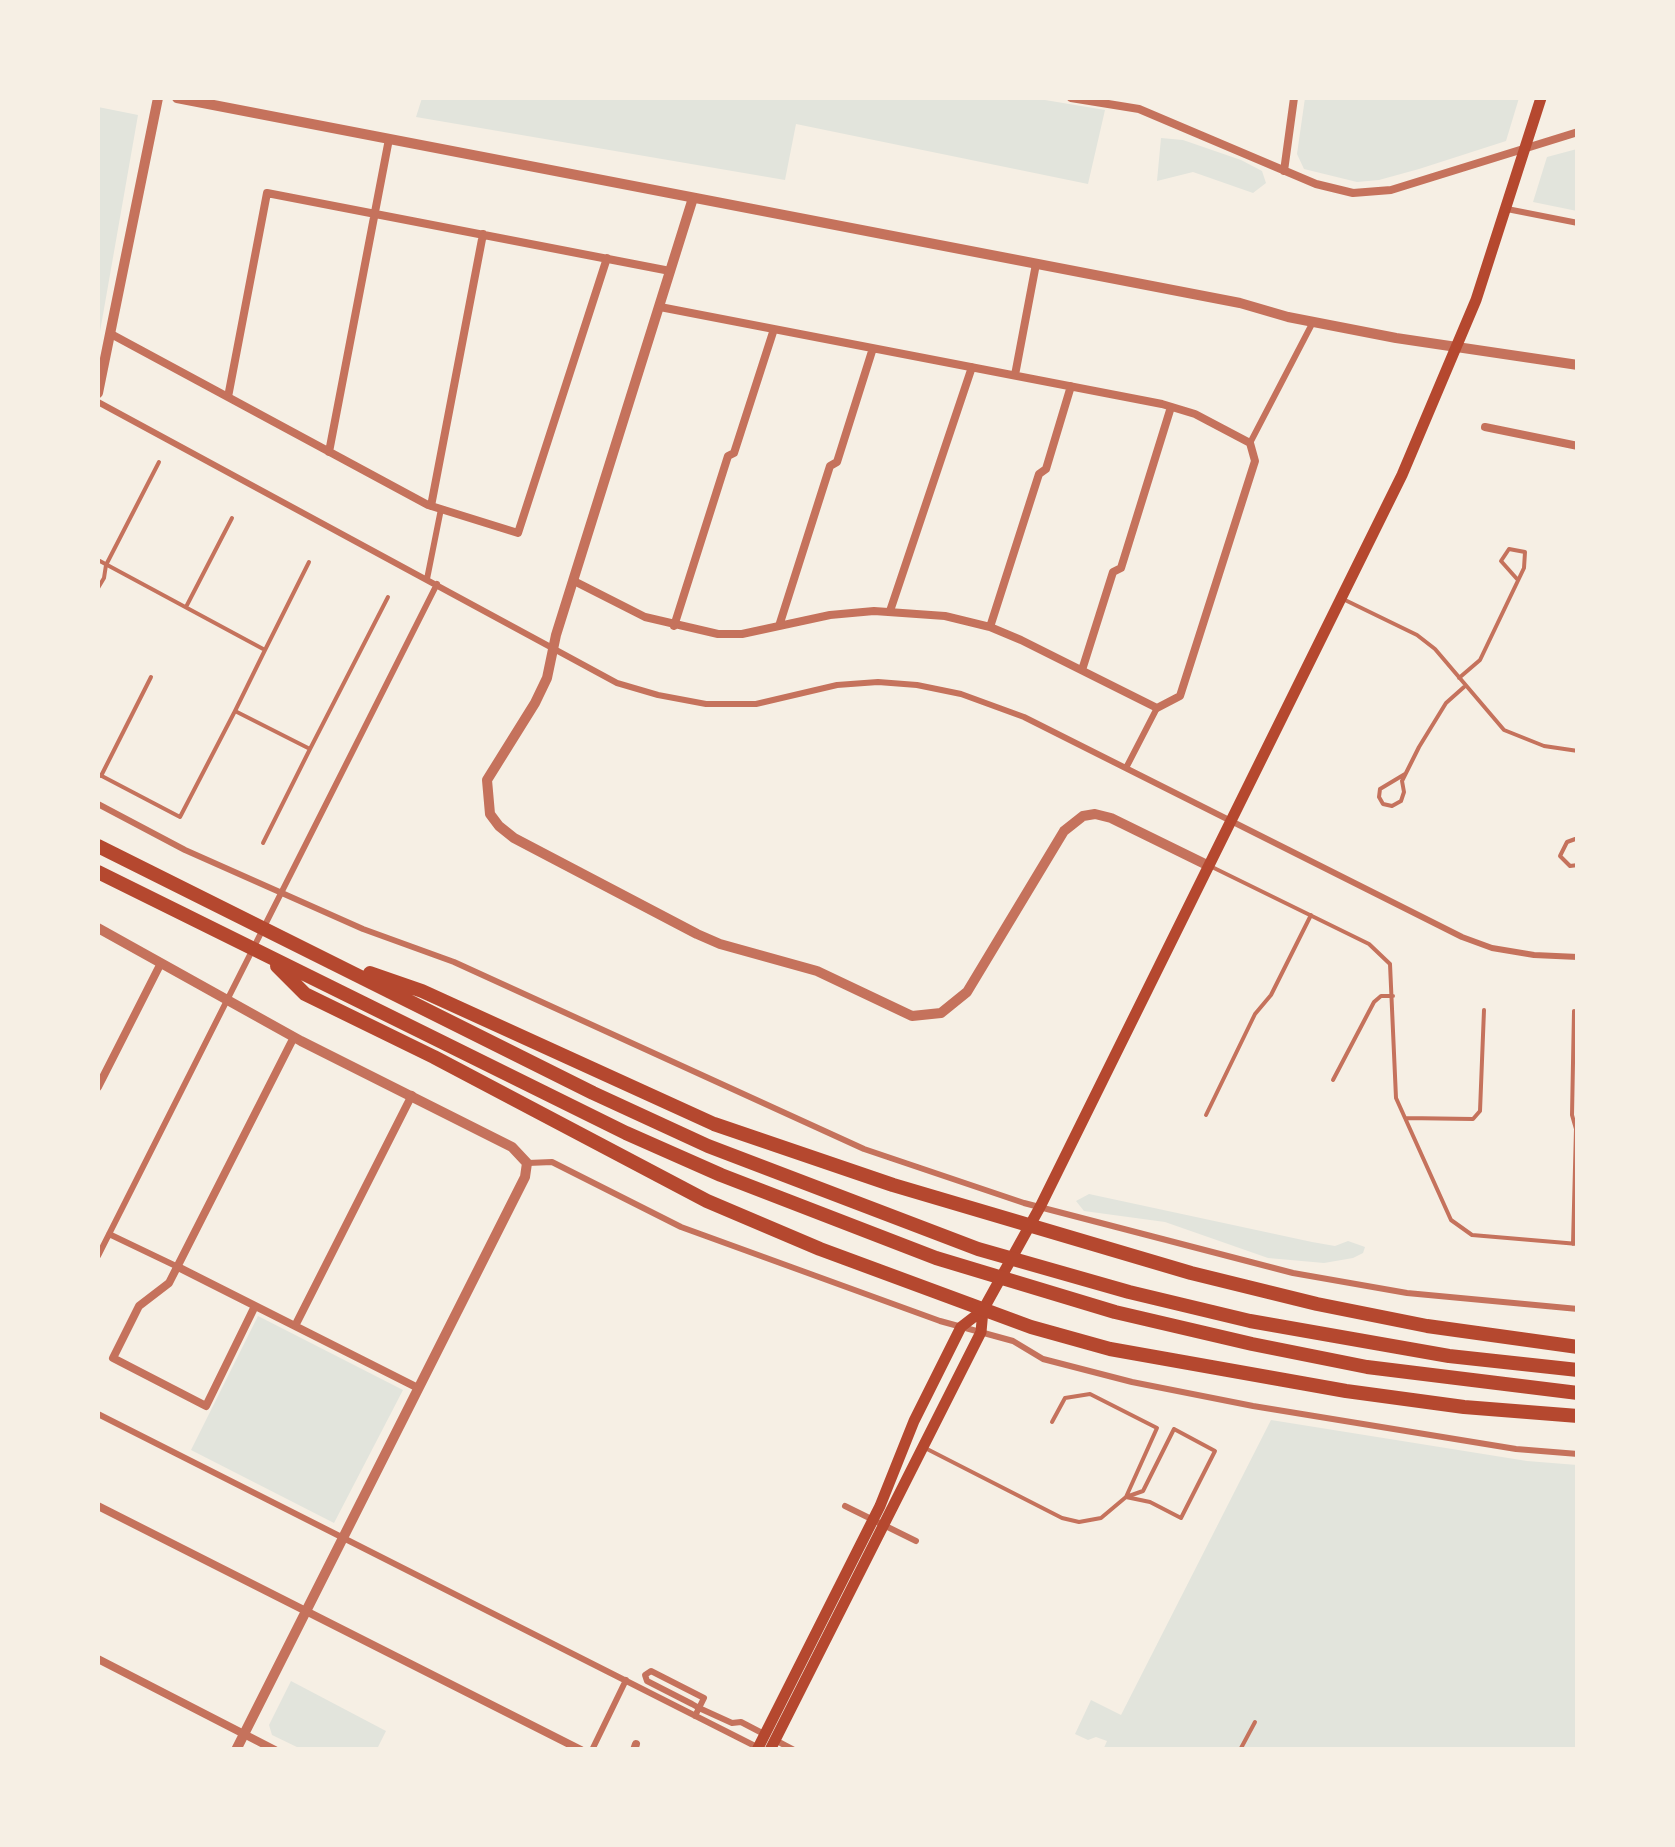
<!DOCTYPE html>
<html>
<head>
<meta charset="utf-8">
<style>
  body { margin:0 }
  #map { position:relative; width:1675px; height:1847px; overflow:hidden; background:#f6efe4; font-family:"Varela Round",sans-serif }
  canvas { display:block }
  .frame { position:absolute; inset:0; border:100px solid #f6efe4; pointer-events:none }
</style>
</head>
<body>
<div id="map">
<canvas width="1675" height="1847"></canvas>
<div class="frame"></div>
</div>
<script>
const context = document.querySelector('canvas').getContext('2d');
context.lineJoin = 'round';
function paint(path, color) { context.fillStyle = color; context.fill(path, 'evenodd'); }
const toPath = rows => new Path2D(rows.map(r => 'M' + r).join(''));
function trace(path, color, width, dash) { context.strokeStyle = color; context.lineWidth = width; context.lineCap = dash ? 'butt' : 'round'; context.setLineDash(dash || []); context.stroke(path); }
paint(toPath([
  [422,98,1033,98,1105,110,1088,184,796,124,785,180,416,117],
  [1305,98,1519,98,1506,141,1419,169,1379,180,1357,182,1304,169,1297,154],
  [98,107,138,115,98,343],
  [1161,138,1183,140,1241,160,1262,171,1266,183,1253,193,1193,172,1157,181],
  [1577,149,1577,211,1533,202,1547,157],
  [1089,1194,1312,1242,1335,1246,1348,1241,1365,1247,1363,1253,1353,1258,1324,1263,1268,1258,1165,1222,1084,1211,1076,1201],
  [258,1316,403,1390,334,1523,191,1450],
  [1271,1420,1527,1461,1577,1465,1577,1749,1103,1750,1107,1741,1096,1737,1088,1740,1075,1734,1091,1700,1121,1715],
  [291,1681,386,1731,377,1749,301,1749,272,1735,269,1725]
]), '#e2e4dc');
trace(toPath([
  [98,560,265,650,235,711,310,749,388,597],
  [98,588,104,578,106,565,159,462],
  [1345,600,1417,635,1435,649,1504,730,1544,746,1578,751],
  [186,607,232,518],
  [265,650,309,562],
  [1459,678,1480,660,1524,568,1525,552,1509,549,1501,561,1517,579],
  [98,774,180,817,235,711],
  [1405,774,1380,789,1379,797,1383,804,1392,806,1401,801,1404,792,1402,781,1419,747,1446,703,1464,687],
  [101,776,151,677],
  [1578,838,1567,842,1560,856,1570,866,1578,865],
  [263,843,310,749],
  [1212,867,1369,944,1390,964,1396,1098,1451,1220,1472,1235,1578,1244],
  [1333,1080,1374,1002,1381,996,1393,996],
  [1206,1115,1255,1014,1271,995,1311,915],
  [1405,1118,1473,1119,1480,1111,1484,1010],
  [1573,1244,1576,1129,1572,1115,1574,1011],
  [1174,1429,1215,1451,1181,1518,1150,1502,1126,1497,1143,1491,1174,1429],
  [927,1449,1062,1518,1079,1522,1101,1518,1126,1497,1157,1428,1090,1394,1065,1398,1052,1422],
  [1240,1750,1255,1722]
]), '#c5725c', 4);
trace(toPath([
  [1507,209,1578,223],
  [98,402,617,683,658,695,706,704,756,704,837,685,878,682,917,685,961,694,1024,717,1462,937,1492,948,1534,955,1578,957],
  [1250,443,1313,322],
  [427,579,441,509],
  [1126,768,1157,708],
  [98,804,185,850,363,929,454,962,864,1149,1024,1203,1293,1273,1407,1293,1578,1309],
  [528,1163,552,1162,681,1227,940,1321,1013,1341,1043,1359,1132,1382,1253,1406,1516,1449,1578,1454],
  [109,1234,178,1267],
  [98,1256,437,584],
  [98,1414,757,1747],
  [845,1506,916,1541],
  [695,1716,704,1698,651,1671,645,1675,647,1681,692,1704,699,1708,732,1723,741,1722,764,1734],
  [775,1740,794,1750],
  [592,1750,626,1680]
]), '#c5725c', 6);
trace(toPath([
  [1071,98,1139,109,1316,184,1353,193,1391,190,1578,132],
  [1284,171,1294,98],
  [111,334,428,505,518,533,607,258],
  [1015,375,1036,264],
  [228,397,267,193,670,271],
  [1485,427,1578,446],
  [329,452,389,139],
  [431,506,483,234],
  [574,581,645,617,718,634,742,634,830,615,874,611,945,616,990,627,1021,640,1157,708,1180,696,1255,461,1250,443,1195,414,1162,404,660,307],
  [890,611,972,367],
  [674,626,728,456,734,453,774,329],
  [779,626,830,466,837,462,873,348],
  [990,627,1039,474,1046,469,1071,386],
  [1082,670,1113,572,1121,568,1171,407],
  [98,1087,161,963],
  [178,1267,418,1388],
  [255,1306,206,1406,113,1358,139,1306,169,1283,294,1037],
  [295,1326,412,1095],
  [98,1506,581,1750],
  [98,1659,275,1750],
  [634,1750,636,1744]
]), '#c5725c', 8);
trace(toPath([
  [177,98,1240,303,1288,317,1396,338,1578,365],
  [693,198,556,635,547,678,535,703,487,780,490,814,499,826,514,838,697,934,720,944,817,971,912,1016,941,1013,967,992,1064,831,1083,816,1095,814,1111,818,1207,865],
  [98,393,158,98],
  [98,928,301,1041,512,1147,527,1163,525,1177,236,1750]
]), '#c5725c', 10);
trace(toPath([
  [757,1750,880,1506,914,1421,961,1327,983,1310],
  [770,1750,981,1332,983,1310,1040,1207,1402,475,1476,300,1541,98]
]), '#b5482f', 11);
trace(toPath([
  [98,846,593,1093,708,1146,978,1249,1129,1292,1250,1321,1449,1356,1578,1370],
  [98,872,626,1133,721,1175,936,1258,1115,1312,1252,1344,1367,1367,1578,1393],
  [277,966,305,994,434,1057,707,1201,820,1249,1031,1327,1110,1349,1346,1391,1464,1407,1578,1416],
  [370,973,422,991,714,1124,893,1185,1191,1273,1317,1304,1427,1326,1578,1347]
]), '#b5482f', 14);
</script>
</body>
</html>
